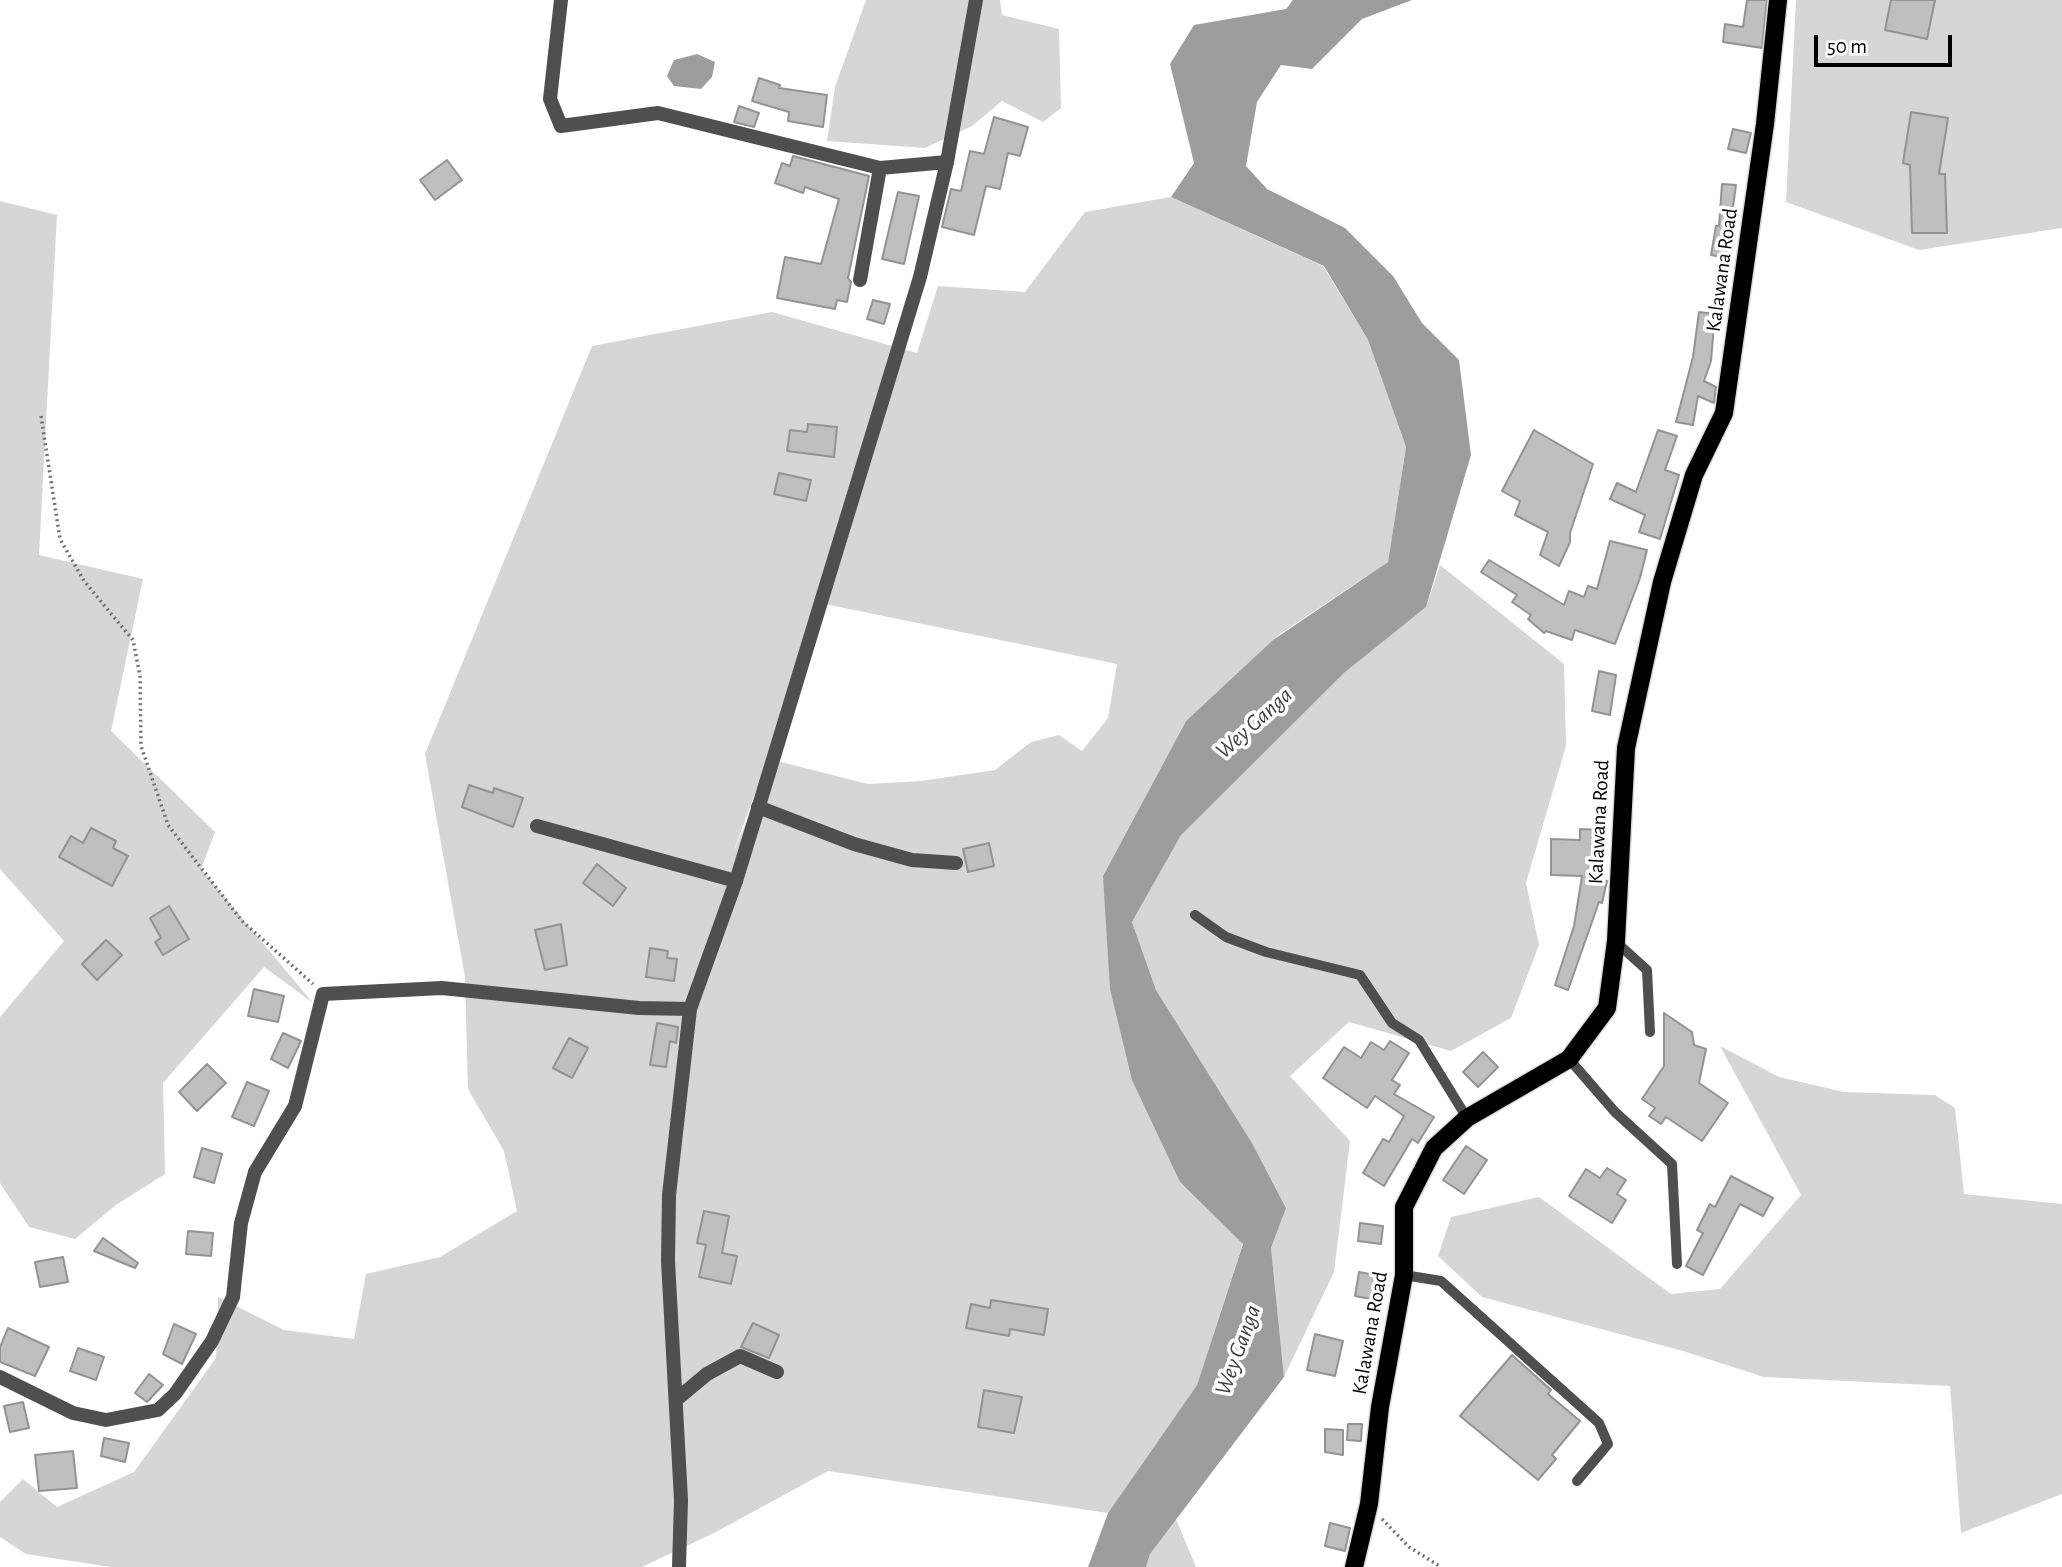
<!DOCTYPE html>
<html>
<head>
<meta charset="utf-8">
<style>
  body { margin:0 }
  #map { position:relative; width:2062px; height:1567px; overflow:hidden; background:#fff; font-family:"Alegreya Sans",sans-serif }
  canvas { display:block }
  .scale { position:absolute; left:1814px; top:35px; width:138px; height:32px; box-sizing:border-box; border:4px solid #000; border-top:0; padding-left:9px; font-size:21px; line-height:24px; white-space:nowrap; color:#000; -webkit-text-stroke:5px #fff; paint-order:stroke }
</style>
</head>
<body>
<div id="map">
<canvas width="2062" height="1567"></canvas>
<div class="scale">50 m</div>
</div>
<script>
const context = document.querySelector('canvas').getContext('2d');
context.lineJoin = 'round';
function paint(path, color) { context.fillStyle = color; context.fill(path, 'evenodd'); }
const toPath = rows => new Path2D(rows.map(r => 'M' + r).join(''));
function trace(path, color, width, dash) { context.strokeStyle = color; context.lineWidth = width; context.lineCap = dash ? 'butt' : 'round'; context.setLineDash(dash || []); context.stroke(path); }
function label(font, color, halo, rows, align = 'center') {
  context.font = font + ' "Alegreya Sans",sans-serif'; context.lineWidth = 7; context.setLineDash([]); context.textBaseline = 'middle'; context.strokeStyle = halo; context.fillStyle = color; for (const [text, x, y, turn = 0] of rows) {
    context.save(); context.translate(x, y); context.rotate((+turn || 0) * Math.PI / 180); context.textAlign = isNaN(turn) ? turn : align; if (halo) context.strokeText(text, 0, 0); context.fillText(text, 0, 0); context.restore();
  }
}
paint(toPath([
  [866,0,1000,0,1002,15,1059,29,1061,108,1043,122,1002,101,972,126,925,148,827,141,835,87],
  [1796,0,2062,0,2062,228,1919,250,1786,202],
  [1171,197,1323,266,1368,340,1406,447,1388,562,1280,634,1186,721,1103,876,1180,1182,1243,1243,1197,1385,1108,1513,828,1471,714,1533,642,1567,111,1567,26,1554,0,1537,0,1502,23,1479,57,1507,134,1472,216,1358,218,1297,284,1330,354,1339,366,1274,440,1257,517,1211,504,1151,468,1089,465,977,425,754,592,346,772,312,917,353,938,286,1025,292,1085,212],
  [825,604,1117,664,1108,718,1082,751,1059,735,1031,742,995,770,921,781,868,784,773,760,733,853],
  [0,201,57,215,39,555,143,579,111,731,215,832,201,869,313,1003,264,967,163,1083,165,1174,116,1205,75,1239,29,1227,0,1183,0,1017,64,941,0,869],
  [1440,565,1564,664,1566,746,1526,883,1539,945,1511,1018,1451,1051,1349,1022,1290,1076,1350,1141,1334,1272,1284,1377,1271,1248,1286,1208,1252,1143,1156,990,1132,922,1183,831,1350,667,1426,607],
  [1720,1046,1779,1077,1844,1092,1935,1095,1955,1108,1964,1194,2062,1204,2062,1494,1961,1533,1950,1386,1764,1377,1683,1351,1482,1297,1438,1256,1451,1217,1539,1197,1671,1294,1720,1289,1801,1195],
  [1176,1519,1196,1567,1146,1567,1150,1554]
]), '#d6d6d6');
paint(toPath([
  [1293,0,1412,0,1362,19,1312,69,1281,65,1257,102,1246,166,1267,189,1345,228,1393,276,1422,323,1459,360,1471,455,1426,607,1345,672,1181,835,1132,922,1156,990,1252,1143,1286,1208,1271,1248,1284,1377,1150,1554,1146,1567,1088,1567,1108,1513,1197,1385,1243,1244,1180,1182,1132,1080,1110,989,1103,876,1186,721,1273,640,1388,562,1406,447,1368,340,1324,266,1171,197,1194,163,1170,64,1194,25,1286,9],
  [697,54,715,62,712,77,701,89,674,86,667,76,674,60]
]), '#9d9d9d');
const building = toPath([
  [1747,0,1767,0,1762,48,1723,42,1725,24,1743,27,1747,0],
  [1891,0,1935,0,1927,39,1885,30,1891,0],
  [759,78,780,85,779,88,827,95,823,127,788,121,789,112,752,101,759,78],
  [739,106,759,113,754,127,734,122,739,106],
  [1911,112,1948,118,1939,174,1945,174,1947,233,1912,233,1910,165,1903,163,1911,112],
  [994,117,1028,127,1020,156,1008,153,1000,189,986,186,974,235,942,227,951,189,961,191,970,151,984,154,994,117],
  [1733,129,1751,133,1746,153,1728,149,1733,129],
  [793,156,869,176,848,278,851,282,847,302,837,300,835,309,777,298,785,257,821,264,839,199,805,187,803,193,775,183,782,163,790,166,793,156],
  [447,160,462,180,435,200,420,180,447,160],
  [1722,184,1736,185,1726,258,1711,255,1716,226,1719,226,1722,184],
  [898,192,919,196,904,264,882,259,898,192],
  [873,300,890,304,884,324,867,319,873,300],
  [1699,312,1715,314,1711,361,1704,381,1716,387,1714,403,1698,396,1693,425,1676,422,1693,357,1699,312],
  [808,424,837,427,834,457,787,451,790,430,807,432,808,424],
  [1534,430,1593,464,1570,533,1570,542,1559,566,1540,555,1548,532,1515,515,1520,501,1502,491,1534,430],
  [1658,430,1677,436,1665,470,1679,475,1660,539,1639,532,1645,515,1610,499,1617,483,1636,492,1658,430],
  [779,473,811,480,806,501,774,494,779,473],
  [1610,541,1647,550,1640,578,1615,644,1575,630,1572,640,1546,631,1544,633,1528,619,1531,615,1512,602,1517,595,1481,572,1489,560,1564,605,1569,591,1584,597,1588,586,1597,589,1610,541],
  [1599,671,1616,675,1610,715,1592,711,1599,671],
  [469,785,493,793,494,788,523,798,513,827,462,807,469,785],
  [91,828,116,841,113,848,128,856,112,886,59,857,71,836,83,843,91,828],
  [1580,829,1602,830,1599,879,1607,881,1602,903,1599,902,1568,990,1555,985,1574,926,1582,876,1551,875,1551,839,1580,840,1580,829],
  [989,843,994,866,968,872,963,849,989,843],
  [597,864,626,888,613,906,583,883,597,864],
  [169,906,189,939,163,955,155,942,161,938,150,918,169,906],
  [561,924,567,965,545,970,535,930,561,924],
  [106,940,122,955,97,980,82,964,106,940],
  [650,948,668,951,667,958,677,959,674,981,646,977,650,948],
  [254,989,284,996,278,1022,248,1016,254,989],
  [1664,1013,1692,1032,1694,1045,1706,1049,1699,1083,1728,1103,1702,1141,1666,1117,1661,1124,1649,1116,1655,1108,1642,1099,1664,1066,1664,1013],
  [657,1023,678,1027,676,1043,670,1041,666,1067,650,1065,657,1023],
  [283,1033,301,1041,288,1068,271,1059,283,1033],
  [569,1038,588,1048,572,1078,553,1068,569,1038],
  [1390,1041,1409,1053,1392,1080,1400,1085,1394,1094,1434,1117,1418,1143,1412,1139,1384,1186,1363,1173,1383,1139,1389,1142,1404,1116,1375,1096,1367,1108,1323,1078,1344,1047,1361,1058,1371,1042,1384,1050,1390,1041],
  [1483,1052,1498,1067,1478,1087,1463,1072,1483,1052],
  [207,1064,226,1083,197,1111,179,1092,207,1064],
  [247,1082,269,1091,254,1126,232,1117,247,1082],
  [1466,1146,1487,1160,1464,1194,1443,1180,1466,1146],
  [202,1148,222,1154,214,1183,194,1177,202,1148],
  [1607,1168,1626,1180,1617,1194,1626,1200,1612,1223,1569,1196,1586,1169,1600,1178,1607,1168],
  [1731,1176,1773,1198,1763,1216,1740,1204,1703,1275,1686,1266,1703,1233,1697,1230,1710,1204,1715,1207,1731,1176],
  [704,1211,729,1216,722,1253,737,1256,731,1284,699,1277,706,1245,697,1243,704,1211],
  [1360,1223,1383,1226,1381,1244,1358,1241,1360,1223],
  [188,1231,213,1233,211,1256,186,1254,188,1231],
  [103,1238,138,1263,135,1268,94,1251,103,1238],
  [63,1257,68,1282,40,1287,35,1262,63,1257],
  [1359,1272,1380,1276,1376,1300,1355,1296,1359,1272],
  [991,1300,1048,1309,1044,1335,1010,1329,1009,1336,966,1328,971,1304,990,1308,991,1300],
  [753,1323,779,1335,769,1358,741,1347,753,1323],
  [174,1324,196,1334,182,1364,163,1354,174,1324],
  [8,1328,49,1347,35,1376,0,1362,0,1347,8,1328],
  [1315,1334,1343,1341,1335,1376,1307,1370,1315,1334],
  [78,1348,104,1357,96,1380,70,1371,78,1348],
  [1512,1355,1551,1390,1548,1394,1580,1421,1552,1455,1556,1459,1538,1480,1460,1416,1512,1355],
  [149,1374,163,1385,147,1402,135,1393,149,1374],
  [984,1390,1022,1397,1014,1433,978,1427,984,1390],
  [23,1402,29,1428,10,1432,4,1406,23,1402],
  [1348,1424,1362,1424,1361,1441,1347,1440,1348,1424],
  [1325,1429,1343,1430,1343,1455,1325,1452,1325,1429],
  [104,1438,129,1443,125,1462,101,1456,104,1438],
  [73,1451,77,1488,39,1491,35,1455,73,1451],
  [1330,1523,1350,1528,1345,1551,1325,1546,1330,1523]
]);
paint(building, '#bfbfbf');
trace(building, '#939393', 2);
const primary = toPath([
  [1354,1567,1369,1504,1380,1407,1404,1275,1404,1207,1434,1148,1467,1118,1569,1059,1607,1008,1616,941,1626,748,1662,582,1694,475,1724,413,1765,124,1778,0]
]);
trace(primary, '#dbdbdb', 21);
trace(toPath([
  [41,416,60,539,84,581,133,640,140,676,141,746,168,825,242,921,313,984],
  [1382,1519,1409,1547,1441,1567]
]), '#717171', 3.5, [2, 3.5]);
trace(toPath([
  [1195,915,1226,937,1266,952,1360,975,1392,1023,1419,1040,1467,1118],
  [1616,942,1647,970,1650,1032],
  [1569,1059,1615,1112,1672,1164,1677,1264],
  [1404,1275,1441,1281,1599,1423,1608,1444,1577,1481]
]), '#4f4f4f', 10);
trace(toPath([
  [561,0,550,99,561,126,658,113,880,168,947,162],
  [860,280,880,168],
  [758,807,854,844,912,860,956,863],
  [537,826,736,881],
  [0,1377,73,1413,106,1420,158,1410,175,1394,212,1341,233,1297,241,1223,255,1172,295,1106,323,994,442,988,639,1008,690,1009],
  [677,1399,707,1374,740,1356,777,1372]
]), '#4f4f4f', 14);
trace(toPath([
  [679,1567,681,1500,668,1261,669,1195,690,1009,736,881,920,277,947,162,976,0]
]), '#4f4f4f', 14);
trace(primary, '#000', 18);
label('21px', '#000', '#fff', [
  ["Kalawana Road",1722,270,-82],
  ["Kalawana Road",1599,822,-87],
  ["Kalawana Road",1370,1333,-80]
]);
label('italic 23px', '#3e3e3e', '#fff', [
  ["Wey Ganga",1254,723,-42],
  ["Wey Ganga",1238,1350,-70]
]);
</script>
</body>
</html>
